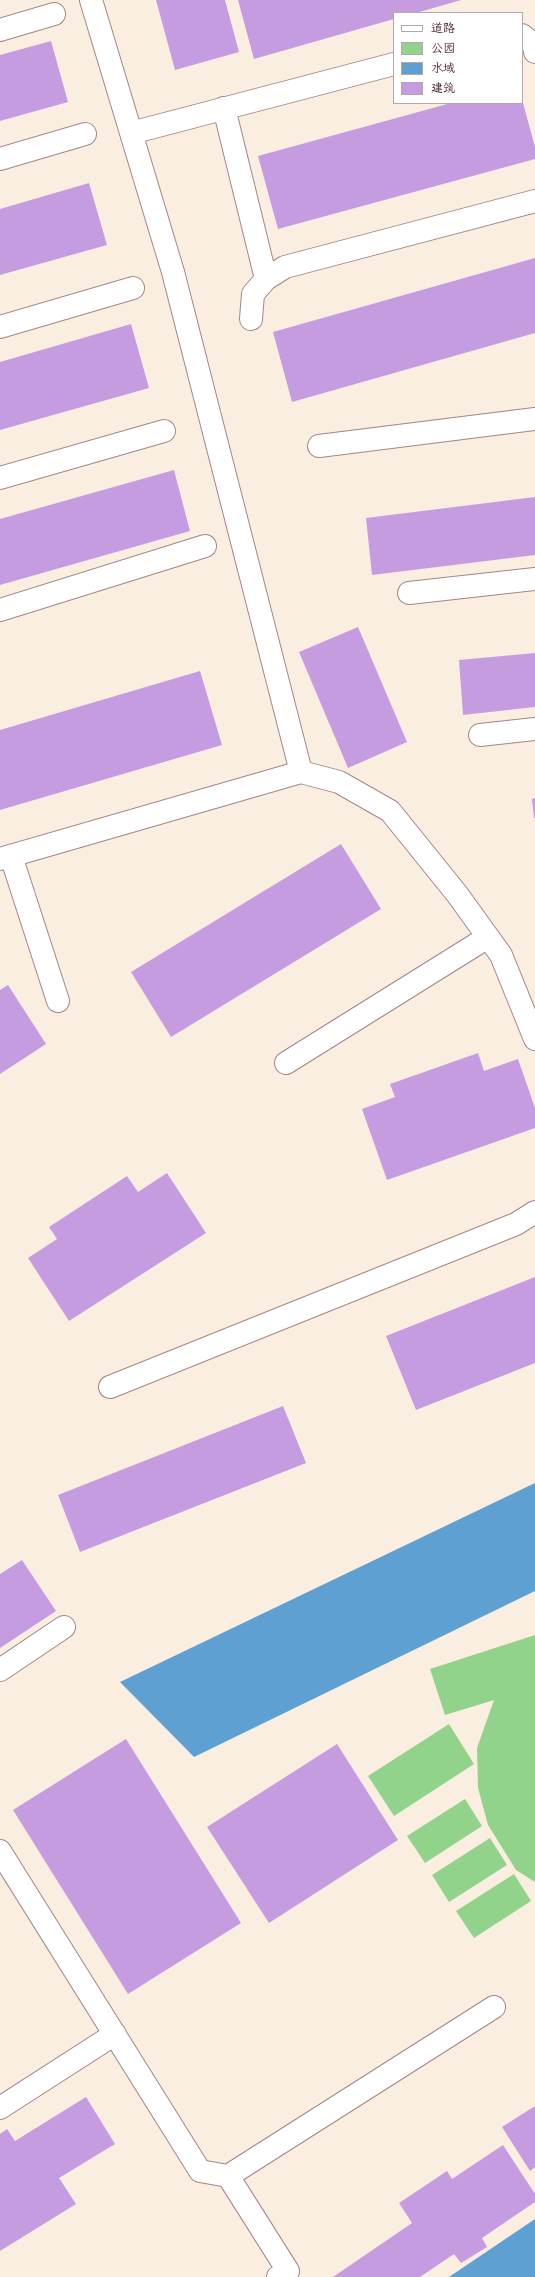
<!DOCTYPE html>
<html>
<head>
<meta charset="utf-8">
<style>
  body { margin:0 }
  #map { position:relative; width:535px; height:2277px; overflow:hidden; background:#faeee1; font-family:"Balsamiq Sans","LXGW WenKai TC",sans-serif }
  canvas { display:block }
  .legend { position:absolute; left:393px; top:12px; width:130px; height:92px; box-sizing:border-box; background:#fff; border:1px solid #b7a5aa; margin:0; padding:5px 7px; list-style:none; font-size:12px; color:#4a1f2b }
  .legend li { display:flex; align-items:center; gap:8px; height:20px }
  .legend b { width:20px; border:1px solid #b7a5aa }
</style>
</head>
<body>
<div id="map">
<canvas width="535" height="2277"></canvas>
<ul class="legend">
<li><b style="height:5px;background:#fff"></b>道路</li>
<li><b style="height:11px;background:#92d38b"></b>公园</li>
<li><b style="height:11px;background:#5fa0d2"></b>水域</li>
<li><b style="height:11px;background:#c69ce0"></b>建筑</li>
</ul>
</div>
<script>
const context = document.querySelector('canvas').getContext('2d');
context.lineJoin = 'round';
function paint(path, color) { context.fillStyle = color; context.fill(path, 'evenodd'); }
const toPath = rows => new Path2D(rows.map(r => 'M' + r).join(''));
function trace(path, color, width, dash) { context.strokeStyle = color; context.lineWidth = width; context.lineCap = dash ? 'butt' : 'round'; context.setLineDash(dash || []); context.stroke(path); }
paint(toPath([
  [535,1635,535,1882,516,1870,488,1825,478,1788,477,1748,494,1700,445,1715,430,1669],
  [449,1724,474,1764,394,1816,368,1776],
  [465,1799,482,1826,425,1863,407,1836],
  [490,1838,507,1865,449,1902,432,1875],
  [514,1874,531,1901,474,1938,456,1911]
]), '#92d38b');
paint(toPath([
  [535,1483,535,1591,194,1757,120,1682],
  [535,2219,535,2277,449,2277]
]), '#5fa0d2');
paint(toPath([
  [156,0,225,0,239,52,175,70],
  [238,0,461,0,416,13,394,13,394,19,254,59],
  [51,41,68,102,0,121,0,55],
  [451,103,523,103,535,147,535,159,278,229,258,156],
  [89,183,107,245,0,275,0,209],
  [535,258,535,333,292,402,273,332],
  [131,324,149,388,0,430,0,362],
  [174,470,190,531,0,585,0,519],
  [535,497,535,555,372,575,366,518],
  [358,627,407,742,348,768,299,652],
  [535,653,535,707,463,715,459,660],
  [200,671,222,745,0,810,0,730],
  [535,798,535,818,534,818,532,799],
  [341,844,381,909,171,1037,131,972],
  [8,985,46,1044,0,1074,0,990],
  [478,1053,484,1071,518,1059,535,1108,535,1128,387,1180,362,1109,395,1097,390,1084],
  [167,1173,206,1233,69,1321,28,1258,57,1239,49,1227,127,1176,138,1192],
  [535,1277,535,1363,416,1410,386,1336],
  [283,1406,306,1463,80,1552,58,1495],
  [22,1560,56,1611,0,1648,0,1574],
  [126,1739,241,1923,128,1994,13,1810],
  [337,1744,398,1840,269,1923,207,1827],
  [86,2097,115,2144,59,2178,76,2204,0,2251,0,2134,7,2129,15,2141],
  [535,2106,535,2167,530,2171,502,2127],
  [503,2145,535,2194,535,2202,482,2238,487,2247,461,2263,454,2254,420,2277,333,2277,412,2223,399,2203,447,2171,452,2179]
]), '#c69ce0');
const minor = toPath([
  [91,0,173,272,301,772],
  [0,30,54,14],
  [522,35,534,45,535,52],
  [224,108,266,279,253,294,251,319],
  [131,133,394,64],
  [0,159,85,134],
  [266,279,285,267,535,201],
  [0,327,133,288],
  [319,446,535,419],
  [0,478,164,431],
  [409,593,535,579],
  [0,610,205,546],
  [480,735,535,729],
  [11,856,58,1001],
  [0,859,301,772,339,782,390,811,457,894,501,955,535,1039],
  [286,1063,488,937],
  [110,1387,516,1224,535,1212],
  [0,1670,64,1627],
  [0,1851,200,2171,228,2176,494,2007],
  [0,2108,115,2034],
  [228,2176,288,2271,278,2277]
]);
trace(minor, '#a28686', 24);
trace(minor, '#fff', 22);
</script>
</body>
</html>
